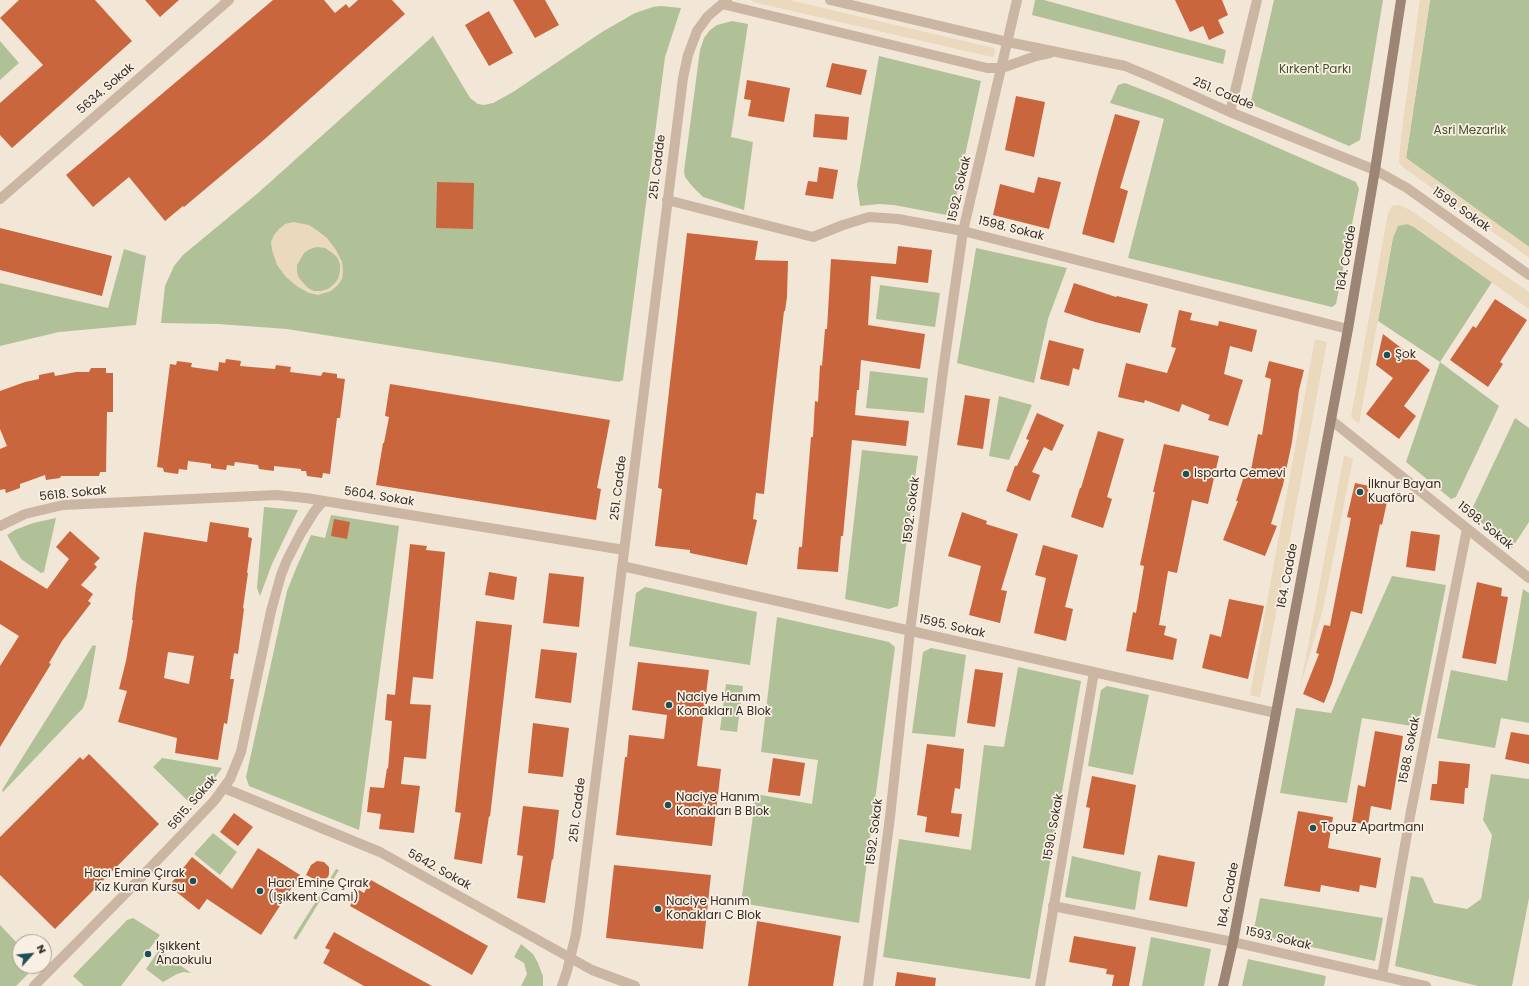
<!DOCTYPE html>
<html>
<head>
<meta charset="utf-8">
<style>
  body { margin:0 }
  #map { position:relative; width:1529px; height:986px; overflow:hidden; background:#f2e6d7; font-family:Poppins,sans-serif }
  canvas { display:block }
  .north { position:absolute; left:12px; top:934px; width:40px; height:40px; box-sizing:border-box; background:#f9f0e3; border:1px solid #aaa197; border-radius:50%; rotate:63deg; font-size:11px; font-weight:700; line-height:16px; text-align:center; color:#342b25 }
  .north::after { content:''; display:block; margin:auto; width:14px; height:18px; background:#1a5057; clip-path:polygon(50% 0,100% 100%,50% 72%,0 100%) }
</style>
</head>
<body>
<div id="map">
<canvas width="1529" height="986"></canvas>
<div class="north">N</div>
</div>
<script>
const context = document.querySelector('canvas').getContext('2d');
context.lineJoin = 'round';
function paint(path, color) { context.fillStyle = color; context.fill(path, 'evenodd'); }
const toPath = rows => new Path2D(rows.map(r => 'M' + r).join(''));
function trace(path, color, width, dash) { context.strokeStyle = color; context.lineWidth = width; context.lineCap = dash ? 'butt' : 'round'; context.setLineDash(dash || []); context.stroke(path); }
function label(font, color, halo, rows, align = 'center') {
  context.font = font + ' Poppins,sans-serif'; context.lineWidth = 3.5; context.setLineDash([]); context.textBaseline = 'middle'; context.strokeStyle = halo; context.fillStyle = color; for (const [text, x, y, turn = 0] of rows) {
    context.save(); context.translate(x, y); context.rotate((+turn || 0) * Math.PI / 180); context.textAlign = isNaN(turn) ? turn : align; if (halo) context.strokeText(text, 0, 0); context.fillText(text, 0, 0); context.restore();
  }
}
paint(toPath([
  [1035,0,1044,0,1226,50,1223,64,1032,15],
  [1274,0,1383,0,1360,140,1349,146,1255,106,1251,101],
  [1430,0,1529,0,1529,247,1406,158],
  [661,6,681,8,665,57,623,380,619,382,287,329,218,324,161,323,165,286,174,266,183,255,258,193,433,36,470,98,478,104,484,105,493,103,513,92,602,32,635,13,653,7],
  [732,21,748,24,731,137,753,142,744,210,703,197,692,186,685,177,684,171,700,50,704,38,710,30,717,25],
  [0,41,19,63,0,80],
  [879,56,981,81,952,216,894,205,879,204,860,206,857,185],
  [1125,83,1169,100,1356,182,1359,189,1336,304,1332,307,1128,258,1164,119,1110,103,1118,85],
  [1403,224,1408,224,1414,227,1492,282,1440,362,1499,406,1456,497,1451,499,1406,462,1440,362,1378,321,1393,237,1398,226],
  [976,248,1067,268,1048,319,1034,383,957,363],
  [124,249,146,256,136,325,59,332,0,346,0,283,108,308],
  [880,285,940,293,935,327,876,319],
  [870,371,928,378,924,413,866,408],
  [999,396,1032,405,1009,460,989,456],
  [1515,418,1529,428,1529,522,1512,548,1472,515,1472,509],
  [862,450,918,456,898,606,889,609,845,599],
  [264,507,298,510,272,564,260,596,257,588],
  [331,515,399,526,359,830,249,786,246,777,287,591,297,566,311,535,325,538],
  [56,518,44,572,41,573,21,559,7,535,15,530,33,523],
  [1392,576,1446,585,1418,727,1362,718,1347,803,1280,793,1296,708,1331,713],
  [645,587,757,612,750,665,629,646,636,593],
  [1523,589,1529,593,1529,723,1501,718,1495,748,1437,738,1451,670,1507,681],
  [777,617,889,642,895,647,859,923,741,903,756,794,812,804,818,760,761,752],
  [93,645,96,646,87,697,83,708,3,792,2,790],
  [931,648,966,655,955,737,912,733,923,652],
  [1018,667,1081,681,1030,979,883,957,899,839,971,850,984,745,1004,747],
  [726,684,743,686,737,732,720,730],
  [1107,686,1149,695,1133,775,1088,766,1101,690],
  [162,758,222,768,214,779,191,804,153,767],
  [1491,774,1529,779,1529,898,1512,986,1478,986,1395,966,1411,876,1423,878,1434,903,1467,909,1481,899,1492,835,1483,820],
  [213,833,237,852,220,875,194,854],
  [1072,856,1141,872,1135,910,1065,897],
  [336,869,339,870,296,940,293,938],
  [1260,898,1383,918,1375,961,1253,934],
  [133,918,160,935,121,986,84,986,73,976,127,920],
  [0,925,20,946,20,966,36,966,16,986,0,986],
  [1151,937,1211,949,1204,986,1142,986],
  [521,944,533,954,538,963,543,976,543,986,521,986,527,974,524,963,514,957],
  [159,950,191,973,184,972,177,974,163,982,146,969],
  [1248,959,1326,976,1324,986,1242,986]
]), '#b1c197');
paint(toPath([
  [751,0,789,0,994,48,995,50,994,56,992,57,753,2],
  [1420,0,1430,0,1406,158,1529,247,1529,258,1404,168,1399,162,1401,136],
  [1399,205,1410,210,1529,292,1529,309,1414,227,1408,224,1398,226,1393,237,1359,424,1351,417,1388,213,1392,206],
  [293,222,309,225,318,231,327,238,336,250,342,262,343,271,342,279,337,286,331,291,318,295,309,293,298,287,286,277,277,265,272,250,271,242,274,235,279,229,285,224],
  [317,247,325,248,331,252,337,257,340,264,340,271,338,279,334,284,328,289,321,291,314,291,308,288,299,278,297,272,297,265,304,253,310,249],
  [1315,339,1327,342,1260,698,1250,695],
  [1344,455,1353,459,1323,609,1300,688]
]), '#ead9bd');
paint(toPath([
  [19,0,95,0,132,41,12,148,0,135,0,103,43,65,0,18],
  [145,0,179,0,160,17],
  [273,0,324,0,335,13,346,4,349,8,358,0,392,0,405,14,266,138,184,207,183,206,165,221,129,177,93,207,66,175],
  [513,0,545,0,559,25,535,38],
  [1175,0,1222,0,1228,15,1218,20,1224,33,1209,40,1203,26,1190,32],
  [489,11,513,53,489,66,465,25],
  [832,63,867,70,861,95,826,87],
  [747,80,790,88,784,122,748,116,751,100,744,99],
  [1016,96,1045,102,1034,157,1005,150],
  [815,114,849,117,847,140,813,137],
  [1115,114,1140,121,1120,188,1128,191,1114,243,1082,234,1098,173],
  [819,167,838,170,833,199,805,195,808,181,817,182],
  [1038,177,1061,182,1049,229,993,215,1000,184,1034,193],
  [437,182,474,183,473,229,436,228],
  [0,228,112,256,102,296,0,270],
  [687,233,758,241,755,260,788,261,787,297,785,311,784,311,773,408,764,494,756,493,753,519,757,520,747,565,690,553,690,550,655,546,662,489,658,488],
  [898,246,932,250,928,283,871,276,868,325,925,334,920,369,861,360,859,390,857,390,855,415,909,421,906,446,852,440,843,536,841,536,838,572,797,569,799,547,802,547,811,437,813,437,815,401,818,402,820,365,822,366,825,329,827,329,831,259,896,264],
  [1074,283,1116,297,1117,296,1148,304,1140,333,1095,322,1064,312],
  [1495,299,1527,320,1500,362,1503,364,1488,387,1450,360,1473,326,1476,328],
  [1179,310,1192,313,1190,320,1218,326,1219,321,1257,330,1252,352,1230,346,1224,374,1243,380,1228,426,1208,420,1210,415,1182,404,1179,412,1145,400,1144,403,1118,397,1126,363,1167,373,1176,348,1171,347],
  [1383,334,1430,370,1404,406,1416,416,1399,439,1366,414,1393,378,1376,365],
  [1049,340,1084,349,1079,370,1073,368,1069,386,1040,379],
  [226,359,241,361,240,366,275,369,276,365,291,367,290,372,298,373,321,376,323,372,337,374,337,378,345,379,340,418,337,418,330,474,323,473,322,478,307,476,306,471,301,471,301,469,274,466,274,471,259,469,258,465,235,462,234,466,227,465,226,470,211,468,211,464,188,461,187,470,179,469,178,474,164,472,163,468,157,467,170,364,176,365,177,361,192,363,191,367,218,371,219,362,225,363],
  [1269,361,1304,370,1299,390,1292,442,1283,485,1271,524,1277,526,1265,556,1223,540,1238,501,1236,501,1245,473,1250,475,1258,434,1262,435,1271,379,1265,377],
  [91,368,106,368,106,373,113,373,113,412,107,412,106,472,100,472,99,476,61,476,60,478,46,480,45,475,20,484,20,488,6,493,5,489,0,490,0,449,7,446,0,429,0,391,25,382,39,379,39,375,54,372,55,376,76,372,89,372],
  [390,384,610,420,597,488,601,489,596,520,376,485,383,443,384,443,389,417,385,416],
  [965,395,990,399,983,449,957,445],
  [1037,413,1064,425,1052,451,1044,447,1032,472,1040,475,1030,501,1006,491,1015,466,1017,466,1029,440,1026,439],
  [1098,431,1124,439,1107,497,1112,499,1103,528,1071,517,1080,488,1081,488],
  [1164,444,1219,456,1208,504,1192,500,1177,573,1168,571,1159,625,1166,626,1164,635,1177,639,1173,660,1126,651,1133,612,1136,613,1144,566,1140,565,1155,492,1153,492],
  [1355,483,1369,486,1368,492,1388,497,1382,525,1380,524,1362,614,1351,611,1332,683,1324,703,1303,694,1319,654,1316,653,1324,625,1330,626,1351,518,1347,517],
  [962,512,987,521,986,524,1018,534,1001,590,1007,591,1000,623,969,615,981,566,948,556],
  [334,519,350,522,347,539,331,536],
  [210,522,249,528,248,537,252,538,247,573,248,573,243,608,244,609,238,654,234,653,230,679,234,679,227,724,224,723,218,760,175,753,177,738,118,722,127,691,119,689,126,661,133,620,132,620,136,586,144,532,207,542],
  [168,652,194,656,189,684,164,678],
  [70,531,100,558,94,564,97,567,81,585,93,594,88,601,91,603,62,641,49,663,51,664,0,747,0,666,19,636,0,624,0,560,47,589,69,559,56,547],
  [1411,531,1440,535,1435,571,1406,567],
  [410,544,427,546,426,550,445,552,433,679,413,677,410,704,431,705,426,759,404,757,401,784,420,786,414,833,379,829,381,814,367,812,370,787,384,788,387,768,388,769,392,721,385,720,387,694,395,695],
  [1043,545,1078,555,1065,607,1073,609,1066,641,1034,633,1046,578,1035,575],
  [489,572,517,577,514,600,485,595],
  [549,573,584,577,579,627,543,623],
  [1477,582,1502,588,1501,596,1508,597,1496,664,1462,658],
  [1229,599,1264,606,1248,679,1202,668,1210,634,1221,637],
  [476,621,512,625,490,817,489,816,482,864,454,859,461,813,455,812],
  [541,649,577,653,571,703,535,698],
  [638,662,709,670,697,766,721,769,712,846,616,835,625,757,627,757,629,735,664,739,667,715,632,710],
  [975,669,1003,673,995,727,967,723],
  [533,723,569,728,563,777,528,773],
  [1375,731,1403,736,1391,810,1371,806,1368,825,1352,822,1358,785,1365,787],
  [1511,732,1529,735,1529,764,1505,759],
  [927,744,964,749,960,789,955,788,951,813,962,814,959,837,925,832,927,817,917,815],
  [89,754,159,824,55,929,0,875,0,837,80,757,83,760],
  [773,758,805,763,800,796,768,792],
  [1439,761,1470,764,1468,788,1465,788,1464,804,1430,800,1432,784,1437,784],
  [1092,776,1136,785,1124,855,1083,848,1090,808,1086,807],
  [523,806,559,810,553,860,552,859,545,903,517,898,523,856,517,855],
  [1298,811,1333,817,1328,848,1381,858,1376,888,1360,885,1359,892,1321,885,1320,892,1284,886],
  [234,813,253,827,238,846,220,832],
  [258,848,300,875,261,935,207,899,199,910,169,886,192,857,232,889],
  [1158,855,1195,862,1187,907,1149,900],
  [317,861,324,862,329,867,329,874,328,877,322,881,316,880,306,875,311,865],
  [614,865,711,875,703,949,606,938],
  [371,880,488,946,472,975,350,906,359,890,364,893],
  [757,921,841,936,833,986,748,986],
  [334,932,366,950,432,986,364,986,323,963,330,950,325,948],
  [1074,936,1136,947,1129,986,1112,986,1114,975,1106,974,1107,969,1069,962],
  [897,972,936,978,935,986,895,986]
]), '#ca663d');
trace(toPath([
  [830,0,1008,42,1125,66,1154,78,1230,112,1375,170],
  [722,4,987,68,1002,68,1036,56,1050,53],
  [1230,112,1257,0],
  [0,199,229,0],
  [667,200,813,237,843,225,869,217,898,219,963,231,1348,329],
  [1331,420,1529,578],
  [0,526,25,514,63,505,276,495,306,498,624,550],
  [622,566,1276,713],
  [224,788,380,852,592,970,635,986],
  [1053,906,1233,942,1426,986],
  [1382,976,1411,811,1467,529],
  [34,986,127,892,193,823,214,801,230,779,241,752,271,611,281,575,287,560,301,533,314,512,323,501],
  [562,986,567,971,576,934,580,905,683,78,688,55,697,31,708,16,727,0],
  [868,986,890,817,910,631,943,371,963,231,1017,0],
  [1040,986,1094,672]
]), '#cab6a3', 10);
trace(toPath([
  [1375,170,1407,188,1529,275]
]), '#cab6a3', 10);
trace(toPath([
  [1223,986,1233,942,1348,329,1375,170,1401,0]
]), '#9d8575', 10);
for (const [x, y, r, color] of [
  [1387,355,4,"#1a5057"],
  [1186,474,4,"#1a5057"],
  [1360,492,4,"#1a5057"],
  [669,705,4,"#1a5057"],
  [668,805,4,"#1a5057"],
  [1313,828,4,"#1a5057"],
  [193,881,4,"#1a5057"],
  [260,891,4,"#1a5057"],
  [658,909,4,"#1a5057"],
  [148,954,4,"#1a5057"]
]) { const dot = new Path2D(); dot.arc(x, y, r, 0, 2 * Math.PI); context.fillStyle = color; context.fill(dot); trace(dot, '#f9f0e3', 1.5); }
label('12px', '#425328', '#f9f0e3', [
  ["Kırkent Parkı",1315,70],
  ["Asri Mezarlık",1470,131]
]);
label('12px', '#342b25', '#f9f0e3', [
  ["5634. Sokak",106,89,-41],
  ["251. Cadde",1223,94,23],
  ["251. Cadde",658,167,-83],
  ["1592. Sokak",960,189,-77],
  ["1599. Sokak",1461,210,35],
  ["1598. Sokak",1011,229,14],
  ["164. Cadde",1347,258,-80],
  ["251. Cadde",619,488,-83],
  ["5618. Sokak",73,494,-6],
  ["5604. Sokak",379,497,9],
  ["1592. Sokak",912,510,-83],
  ["1598. Sokak",1485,526,39],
  ["164. Cadde",1288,576,-79],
  ["1595. Sokak",952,627,13],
  ["1588. Sokak",1410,750,-79],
  ["5615. Sokak",193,803,-49],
  ["251. Cadde",578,810,-83],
  ["1590. Sokak",1054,827,-80],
  ["1592. Sokak",875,832,-83],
  ["5642. Sokak",439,870,29],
  ["164. Cadde",1229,895,-79],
  ["1593. Sokak",1278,939,13]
]);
label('12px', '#342b25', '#f9f0e3', [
  ["Şok",1395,355],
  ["Isparta Cemevi",1194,474],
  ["İlknur Bayan",1368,485],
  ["Kuaförü",1368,499],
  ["Naciye Hanım",677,698],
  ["Konakları A Blok",677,712],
  ["Naciye Hanım",676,798],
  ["Konakları B Blok",676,812],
  ["Topuz Apartmanı",1321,828],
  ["Hacı Emine Çırak",185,874,"right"],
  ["Kız Kuran Kursu",185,888,"right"],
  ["Hacı Emine Çırak",268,884],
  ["(Işıkkent Cami)",268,898],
  ["Naciye Hanım",666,902],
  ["Konakları C Blok",666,916],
  ["Işıkkent",156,947],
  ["Anaokulu",156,961]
], 'left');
</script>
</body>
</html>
